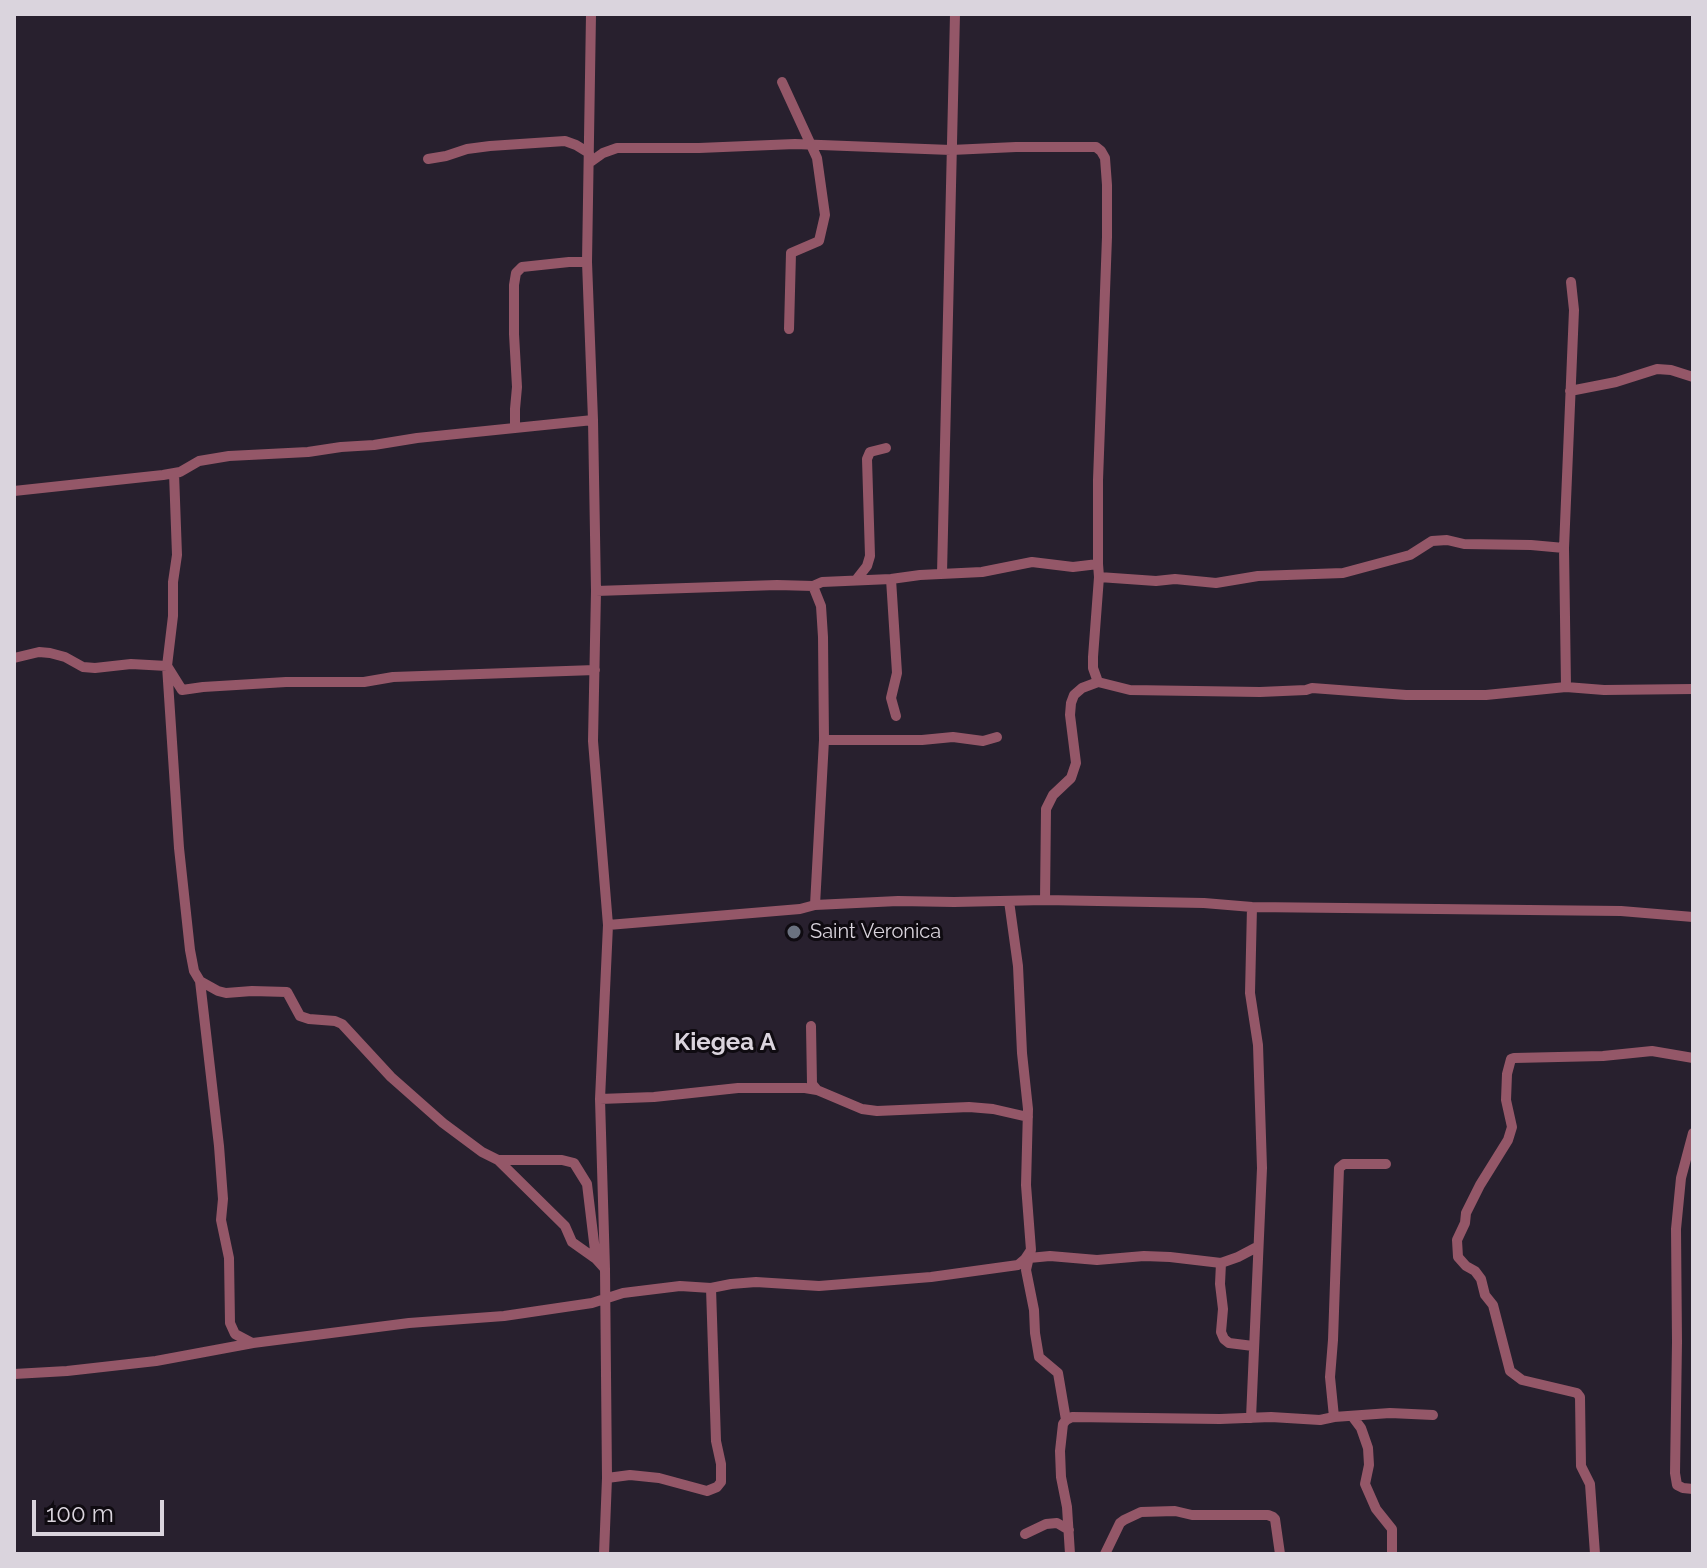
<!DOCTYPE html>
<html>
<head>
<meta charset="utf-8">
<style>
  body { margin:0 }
  #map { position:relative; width:1707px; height:1568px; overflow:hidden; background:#28202e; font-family:Raleway,sans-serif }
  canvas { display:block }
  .frame { position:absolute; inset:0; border:16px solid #dad4dd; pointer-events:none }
  .scale { position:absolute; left:32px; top:1500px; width:132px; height:36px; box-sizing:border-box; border:4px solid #dad4dd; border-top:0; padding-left:10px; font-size:24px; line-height:28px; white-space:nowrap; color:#dad4dd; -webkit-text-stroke:6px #0f0b11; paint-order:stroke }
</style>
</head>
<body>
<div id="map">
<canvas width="1707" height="1568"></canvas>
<div class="frame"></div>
<div class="scale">100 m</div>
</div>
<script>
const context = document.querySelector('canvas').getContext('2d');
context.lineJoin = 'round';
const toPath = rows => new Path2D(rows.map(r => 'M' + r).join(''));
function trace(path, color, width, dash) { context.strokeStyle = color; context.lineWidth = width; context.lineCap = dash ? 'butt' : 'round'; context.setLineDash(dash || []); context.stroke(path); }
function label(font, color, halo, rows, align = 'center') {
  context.font = font + ' Raleway,sans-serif'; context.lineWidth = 6; context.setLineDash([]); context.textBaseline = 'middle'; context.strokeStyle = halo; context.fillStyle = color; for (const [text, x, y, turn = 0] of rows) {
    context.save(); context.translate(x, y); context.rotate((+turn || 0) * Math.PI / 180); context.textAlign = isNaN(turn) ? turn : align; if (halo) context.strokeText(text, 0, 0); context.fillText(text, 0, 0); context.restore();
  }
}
trace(toPath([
  [591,14,587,262,593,420,596,591,593,741,608,925,600,1099,605,1269,607,1478,604,1554],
  [782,82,817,158,825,215,819,241,791,253,789,329],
  [428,159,446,156,467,149,490,146,565,141,576,145,589,153],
  [589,163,603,153,617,148,699,148,795,144,951,150,1016,147,1096,147,1101,151,1105,158,1107,185,1107,237,1098,480,1098,564],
  [1570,391,1616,382,1657,369,1671,370,1693,377],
  [515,428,515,409,517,387,514,334,514,285,516,273,522,267,569,262,587,262],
  [174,473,177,555,173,582,173,616,167,666,179,848,190,950,194,971,200,981,219,1146,223,1199,221,1220,229,1258,230,1323,235,1334,252,1343],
  [14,491,163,475,180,472,199,461,229,456,308,452,341,447,374,445,417,438,593,420],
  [942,574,955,14],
  [1099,577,1093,657,1093,668,1098,682,1130,690,1260,692,1306,690,1312,688,1406,695,1486,695,1566,687,1604,690,1693,689],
  [891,579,897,673,891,698,896,716],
  [856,580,867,566,870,556,867,459,870,452,886,448],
  [813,586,821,606,823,637,824,740],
  [596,591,777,585,813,586,822,582,891,579,920,575,982,572,1032,562,1073,567,1098,564,1099,577,1156,581,1175,579,1216,583,1258,576,1343,573,1410,555,1432,541,1447,540,1464,544,1531,545,1564,548],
  [14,658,39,652,50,653,65,657,83,667,95,668,131,664,167,666,182,690,203,687,286,682,364,682,393,677,595,670],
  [1566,687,1564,548,1574,310,1571,282],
  [1045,900,1046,809,1053,795,1071,778,1076,763,1070,715,1071,703,1074,695,1082,688,1098,682],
  [815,905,824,740,922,740,953,737,983,741,997,737],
  [608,925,800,909,815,905,898,901,954,902,1045,900,1204,903,1252,907,1621,911,1693,917],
  [200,981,218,991,226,993,252,991,287,992,300,1016,309,1019,335,1021,342,1024,391,1077,443,1123,482,1152,498,1160,562,1160,574,1163,587,1184,596,1259,605,1269],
  [811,1026,812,1084,817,1090],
  [600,1099,654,1097,738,1088,805,1088,817,1090,862,1109,877,1111,969,1107,993,1109,1028,1117],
  [1693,1133,1681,1178,1676,1229,1677,1342,1675,1473,1677,1485,1683,1488,1693,1489],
  [498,1160,565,1226,572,1242,596,1259],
  [1029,1257,1026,1270,1034,1310,1035,1333,1039,1357,1058,1373,1066,1420],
  [1029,1258,1050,1256,1097,1260,1144,1256,1170,1257,1221,1263,1238,1257,1257,1247],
  [1221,1263,1220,1284,1223,1309,1221,1332,1224,1339,1229,1343,1253,1346],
  [14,1374,67,1371,156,1361,253,1343,409,1323,504,1316,592,1303,623,1293,680,1286,711,1288,731,1284,756,1282,819,1286,931,1277,1018,1265,1025,1259,1031,1250,1026,1185,1028,1109,1022,1053,1018,966,1009,901],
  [1352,1416,1361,1428,1368,1448,1369,1465,1365,1484,1376,1509,1392,1529,1392,1554],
  [1334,1417,1330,1377,1333,1340,1339,1168,1344,1164,1386,1164],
  [1251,1418,1262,1168,1258,1045,1250,993,1252,907],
  [607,1478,630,1475,659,1478,707,1491,717,1487,721,1482,721,1464,716,1441,711,1288],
  [1025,1534,1046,1524,1057,1523,1069,1530],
  [1070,1554,1067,1507,1061,1477,1060,1451,1063,1424,1066,1420,1072,1417,1220,1419,1271,1417,1320,1420,1334,1417,1390,1413,1433,1415],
  [1105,1554,1120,1523,1124,1520,1141,1512,1175,1511,1192,1515,1268,1515,1273,1517,1275,1519,1280,1554],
  [1595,1554,1590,1484,1581,1466,1580,1397,1577,1393,1522,1380,1510,1371,1493,1305,1485,1295,1481,1279,1475,1271,1466,1266,1458,1257,1457,1240,1465,1223,1466,1213,1480,1185,1508,1140,1512,1127,1506,1100,1507,1074,1511,1059,1514,1058,1603,1056,1652,1051,1693,1058]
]), '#945768', 10);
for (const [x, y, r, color] of [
  [794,932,8,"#6b7280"]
]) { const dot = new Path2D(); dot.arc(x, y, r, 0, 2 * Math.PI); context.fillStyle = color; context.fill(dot); trace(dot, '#0f0b11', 3); }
label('20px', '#dad4dd', '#0f0b11', [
  ["Saint Veronica",810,932]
], 'left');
label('bold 24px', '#dad4dd', '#0f0b11', [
  ["Kiegea A",725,1043]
]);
</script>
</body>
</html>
